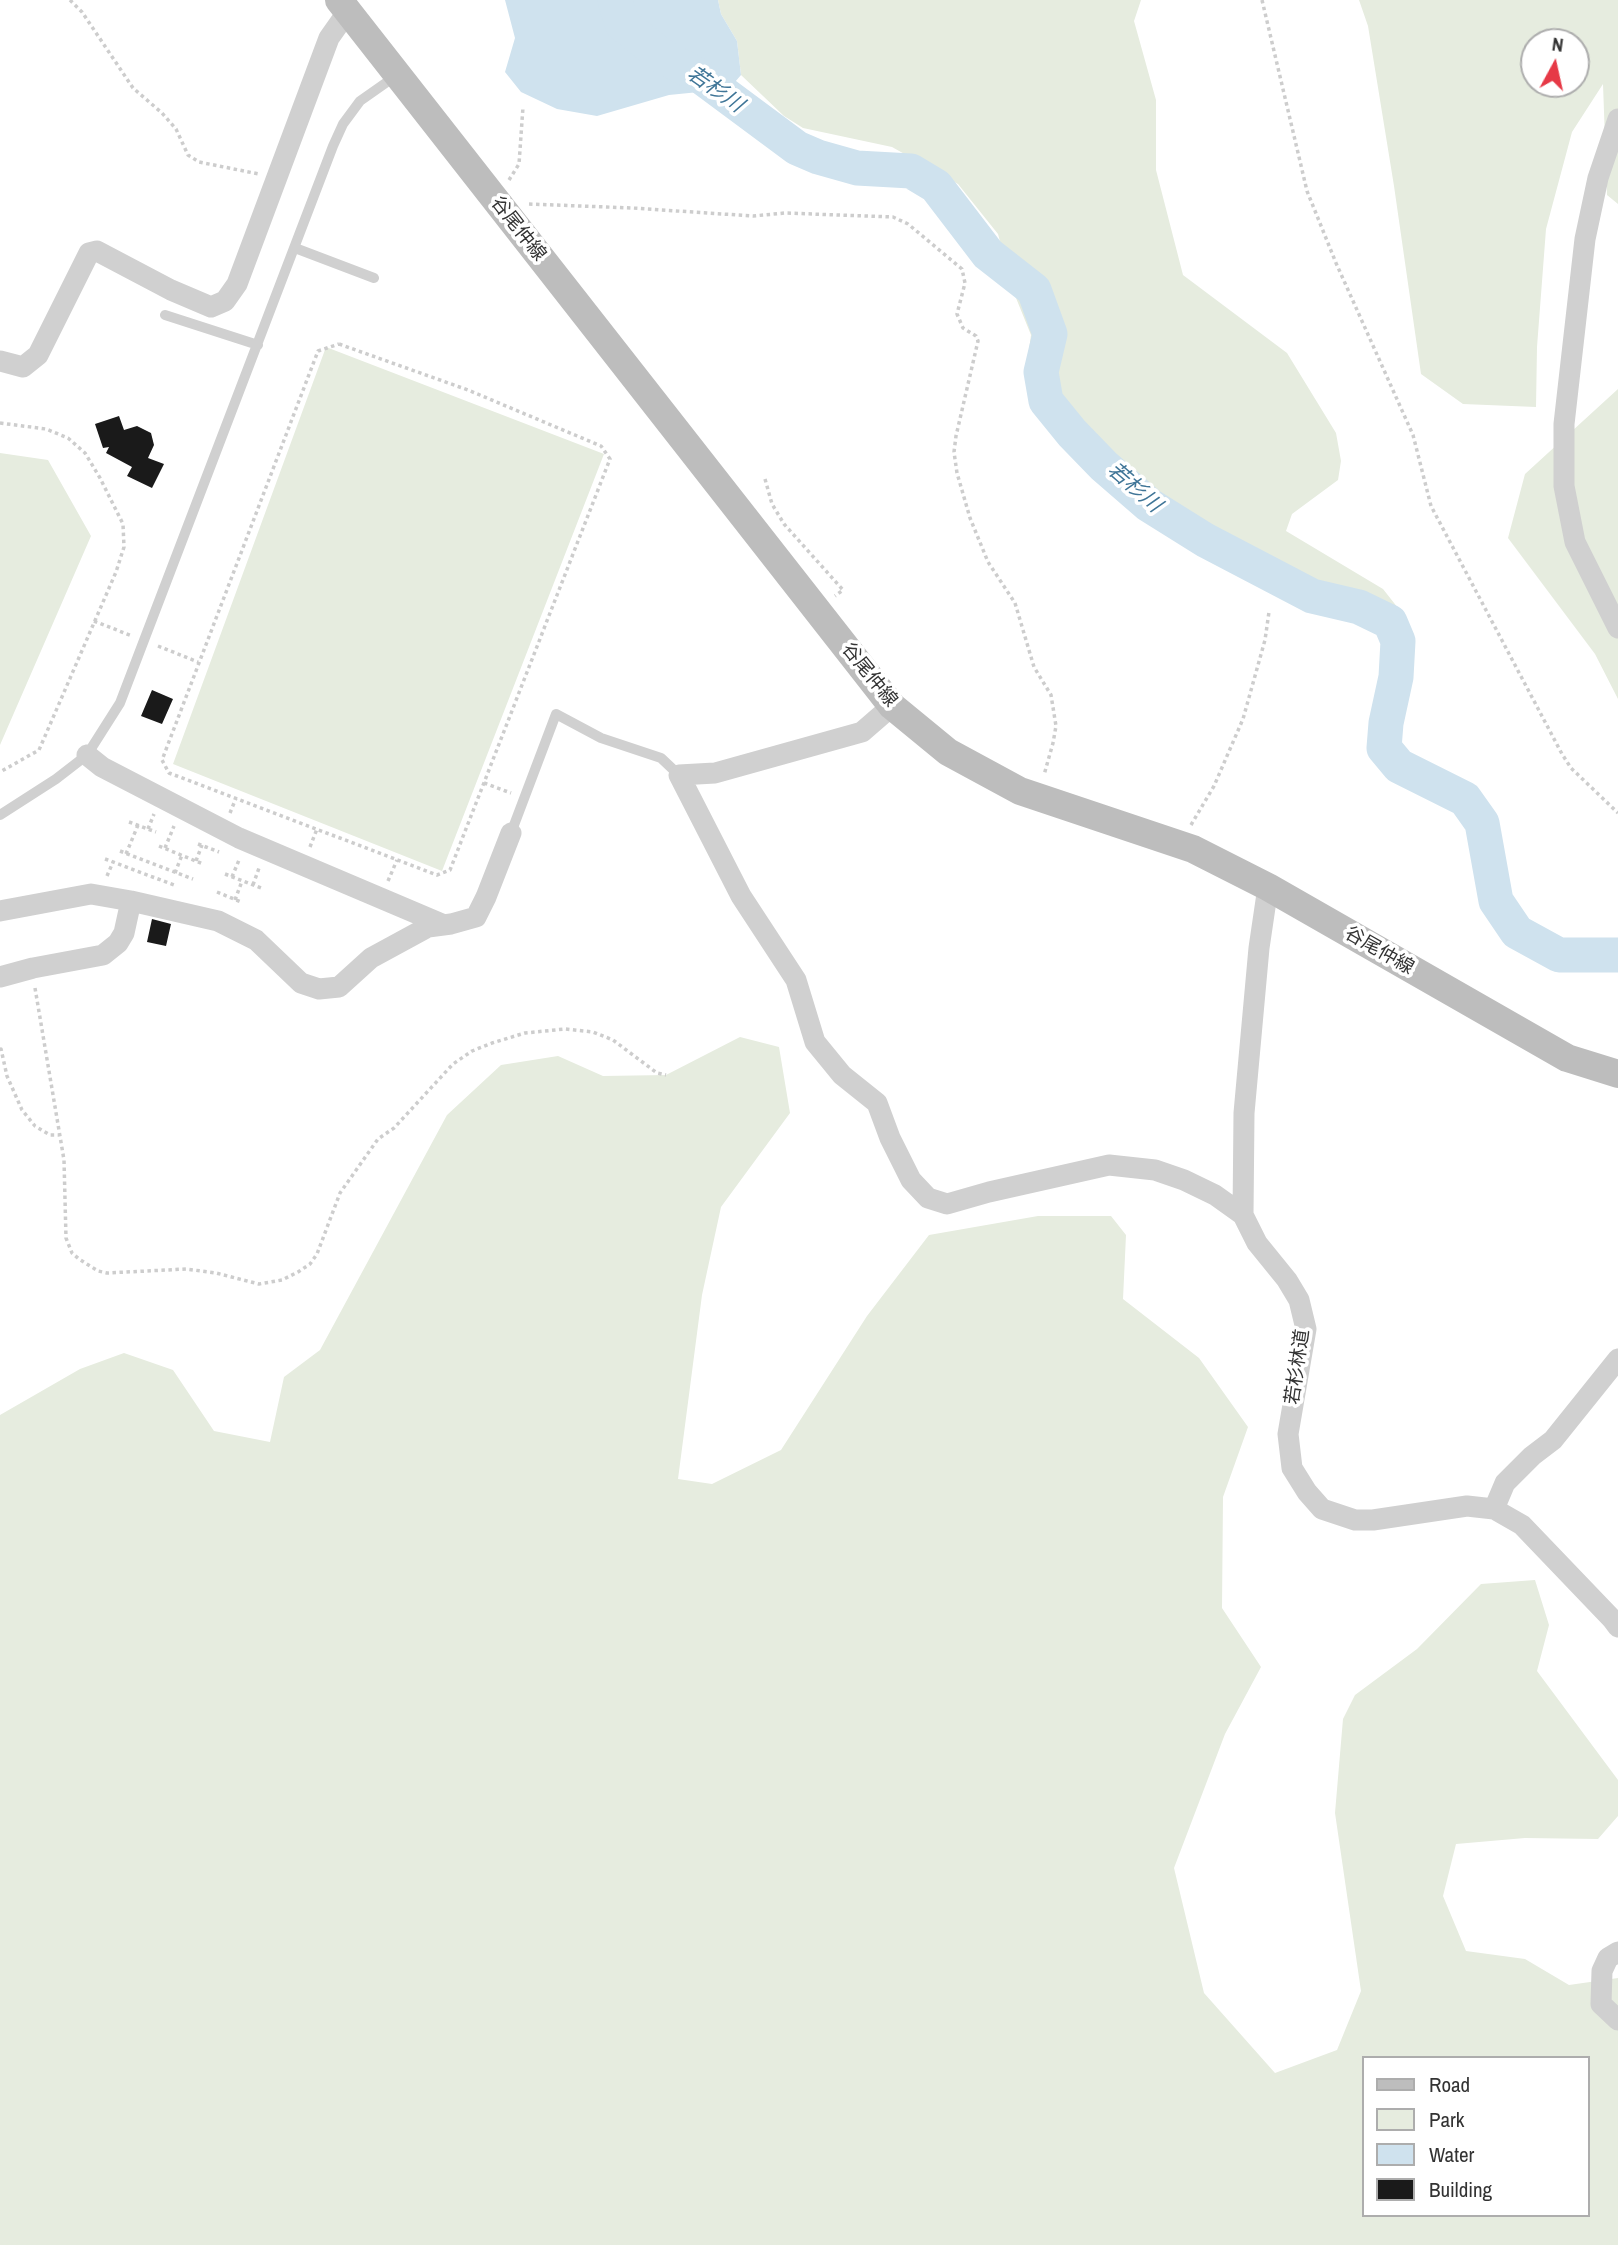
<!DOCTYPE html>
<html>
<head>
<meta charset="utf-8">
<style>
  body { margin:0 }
  #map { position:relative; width:1618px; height:2245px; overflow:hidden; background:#fff; font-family:"Archivo Narrow",sans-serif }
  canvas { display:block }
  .legend { position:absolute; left:1362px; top:2056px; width:228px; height:161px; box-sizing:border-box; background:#fff; border:2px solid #adadad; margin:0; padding:9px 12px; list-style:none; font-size:21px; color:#333 }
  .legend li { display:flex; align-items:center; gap:14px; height:35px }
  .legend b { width:35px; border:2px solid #adadad }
  .north { position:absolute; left:1520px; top:28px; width:70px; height:70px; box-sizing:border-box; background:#fff; border:2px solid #adadad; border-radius:50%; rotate:8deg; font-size:19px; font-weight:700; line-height:28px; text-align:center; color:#333 }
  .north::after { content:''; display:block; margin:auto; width:24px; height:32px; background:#e63946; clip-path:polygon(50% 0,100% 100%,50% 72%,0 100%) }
</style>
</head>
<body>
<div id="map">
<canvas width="1618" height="2245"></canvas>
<ul class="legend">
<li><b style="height:9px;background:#bdbdbd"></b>Road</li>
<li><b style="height:19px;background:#e6ecdf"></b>Park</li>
<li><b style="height:19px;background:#cfe2ee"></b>Water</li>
<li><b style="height:19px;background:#1a1a1a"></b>Building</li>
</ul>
<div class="north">N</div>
</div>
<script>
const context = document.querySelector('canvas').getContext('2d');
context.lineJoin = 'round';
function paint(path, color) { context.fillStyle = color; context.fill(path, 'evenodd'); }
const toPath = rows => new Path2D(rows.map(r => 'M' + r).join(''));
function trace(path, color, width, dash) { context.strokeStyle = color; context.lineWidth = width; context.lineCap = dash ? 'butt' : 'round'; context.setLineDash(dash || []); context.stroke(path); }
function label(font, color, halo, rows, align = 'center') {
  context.font = font + ' "Archivo Narrow","Noto Sans JP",sans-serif'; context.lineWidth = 7; context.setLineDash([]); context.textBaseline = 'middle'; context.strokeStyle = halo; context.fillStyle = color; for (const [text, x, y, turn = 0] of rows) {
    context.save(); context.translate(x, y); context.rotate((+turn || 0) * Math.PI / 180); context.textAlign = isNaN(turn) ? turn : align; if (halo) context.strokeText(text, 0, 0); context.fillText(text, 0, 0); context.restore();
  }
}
paint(toPath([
  [718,0,1141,0,1134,21,1156,100,1156,170,1183,275,1287,353,1336,433,1341,461,1338,480,1292,514,1286,531,1383,589,1398,608,1328,615,1146,517,1026,372,1031,335,1014,293,998,234,958,184,892,147,803,128,784,116,741,75,737,41,721,14],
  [1359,0,1618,0,1618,204,1607,195,1603,84,1572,132,1546,229,1537,347,1536,407,1463,404,1421,374,1394,186,1368,26],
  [1534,42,1576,42,1576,84,1534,84],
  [326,347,604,454,442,871,173,764],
  [1618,389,1618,699,1595,654,1508,538,1525,474],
  [0,453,48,460,91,536,0,745],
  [740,1037,779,1047,790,1113,721,1207,702,1295,678,1479,712,1484,781,1450,867,1316,929,1235,1038,1216,1111,1216,1126,1235,1123,1299,1199,1358,1248,1427,1223,1497,1222,1608,1261,1667,1225,1734,1174,1868,1204,1993,1275,2073,1337,2050,1361,1991,1335,1813,1343,1719,1355,1695,1417,1649,1481,1584,1535,1580,1549,1625,1537,1671,1618,1780,1618,1816,1598,1839,1525,1838,1456,1844,1443,1896,1466,1951,1525,1959,1569,1985,1618,1978,1618,2245,0,2245,0,1415,80,1369,124,1353,173,1370,214,1431,270,1442,284,1377,320,1350,447,1115,501,1065,558,1056,603,1076,666,1075],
  [1364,2058,1588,2058,1588,2215,1364,2215]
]), '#e6ecdf');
paint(toPath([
  [505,0,718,0,721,14,737,41,741,75,729,89,669,95,597,116,557,109,521,92,505,72,515,38]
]), '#cfe2ee');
trace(toPath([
  [615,0,622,24,665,58,700,76,797,148,818,157,857,168,911,171,936,186,988,254,1034,290,1050,334,1041,372,1046,401,1072,433,1104,466,1149,505,1205,540,1312,596,1359,607,1390,622,1398,641,1396,677,1386,723,1384,748,1399,766,1465,799,1482,823,1496,901,1517,932,1559,955,1618,955]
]), '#cfe2ee', 35);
paint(toPath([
  [119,416,124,430,137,426,151,433,154,445,148,458,164,464,152,488,127,476,132,467,106,453,109,447,103,448,95,424],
  [152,690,173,699,162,724,141,716],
  [152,919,171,924,166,946,147,942]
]), '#1a1a1a');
trace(toPath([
  [70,0,82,12,133,88,162,113,176,129,188,155,199,162,259,174],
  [1262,0,1307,191,1336,263,1413,435,1431,506,1562,754,1571,768,1618,813],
  [509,180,519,164,523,107],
  [529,204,632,208,753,216,785,213,893,217,908,224,962,269,965,283,957,314,963,328,976,336,978,341,956,436,954,452,957,473,970,518,988,562,1015,603,1034,667,1051,695,1056,726,1053,743,1044,775],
  [339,344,468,390,601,446,610,459,450,870,437,875,169,773,162,760,318,351,339,344],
  [0,423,46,429,68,438,85,453,100,478,123,524,124,547,116,572,39,750,0,772],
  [765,479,772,504,784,524,843,590,835,596],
  [94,621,132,636],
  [158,646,198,662],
  [484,783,511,793],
  [230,813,236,798],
  [129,822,156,832],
  [1191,825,1214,786,1243,719,1265,640,1269,612],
  [148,829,154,814],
  [198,844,219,852],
  [159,846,203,864],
  [310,847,317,829],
  [165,848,174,826],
  [120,851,193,879],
  [126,854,138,825],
  [105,859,174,885],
  [196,861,202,845],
  [175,873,182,855],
  [225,874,264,889],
  [107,876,113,862],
  [232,877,239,860],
  [388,881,397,860],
  [253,885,259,868],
  [217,892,241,902],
  [235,900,242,881],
  [35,988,64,1160,66,1238,72,1253,79,1259,98,1271,107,1273,186,1269,216,1273,259,1284,282,1280,298,1272,310,1264,317,1254,340,1193,378,1139,394,1128,453,1064,472,1051,492,1043,525,1033,565,1029,593,1032,613,1040,657,1073,666,1075],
  [0,1050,1,1049,7,1076,22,1110,35,1126,50,1135,60,1135]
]), '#cdcdcd', 3.5, [3.5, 3.5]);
trace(toPath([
  [295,248,374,278],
  [165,315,258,345],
  [0,815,56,779,87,755,120,703,333,146,343,124,360,101,397,75],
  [511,833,556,714,601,738,661,758,679,775]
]), '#d0d0d0', 10);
trace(toPath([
  [1618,119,1598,178,1585,239,1564,424,1564,486,1575,542,1618,628],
  [0,361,23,367,38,355,89,253,97,251,171,290,211,307,225,301,237,284,329,38,348,11],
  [892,706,862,732,715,773,679,775,741,896,796,980,815,1042,842,1075,877,1103,890,1138,911,1180,928,1198,947,1204,989,1192,1109,1165,1155,1170,1184,1180,1215,1195,1243,1215],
  [87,755,102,767,239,838,444,925],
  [1268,887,1259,948,1244,1113,1243,1215,1257,1243,1287,1280,1299,1300,1306,1329,1288,1434,1292,1468,1307,1492,1322,1509,1355,1520,1373,1520,1467,1506,1494,1509,1522,1525,1612,1619,1618,1627],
  [0,911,91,894,131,901,218,921,256,940,301,983,319,989,339,987,371,958,428,927,451,924,476,917,486,897,511,833],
  [0,977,33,968,103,955,118,943,124,933,131,901],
  [1494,1509,1505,1483,1532,1456,1553,1440,1618,1359],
  [1618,1952,1608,1958,1602,1971,1601,2004,1618,2020]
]), '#d0d0d0', 21);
trace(toPath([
  [339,0,892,706,948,752,1020,791,1193,849,1268,887,1567,1058,1618,1074]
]), '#bdbdbd', 28);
label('19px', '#333', '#fff', [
  ["谷尾仲線",518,229,52],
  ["谷尾仲線",869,675,51],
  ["谷尾仲線",1379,951,30],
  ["若杉林道",1298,1367,-82]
]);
label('italic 21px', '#3f7597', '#fff', [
  ["若杉川",715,90,35],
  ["若杉川",1134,488,41]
]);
</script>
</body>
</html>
